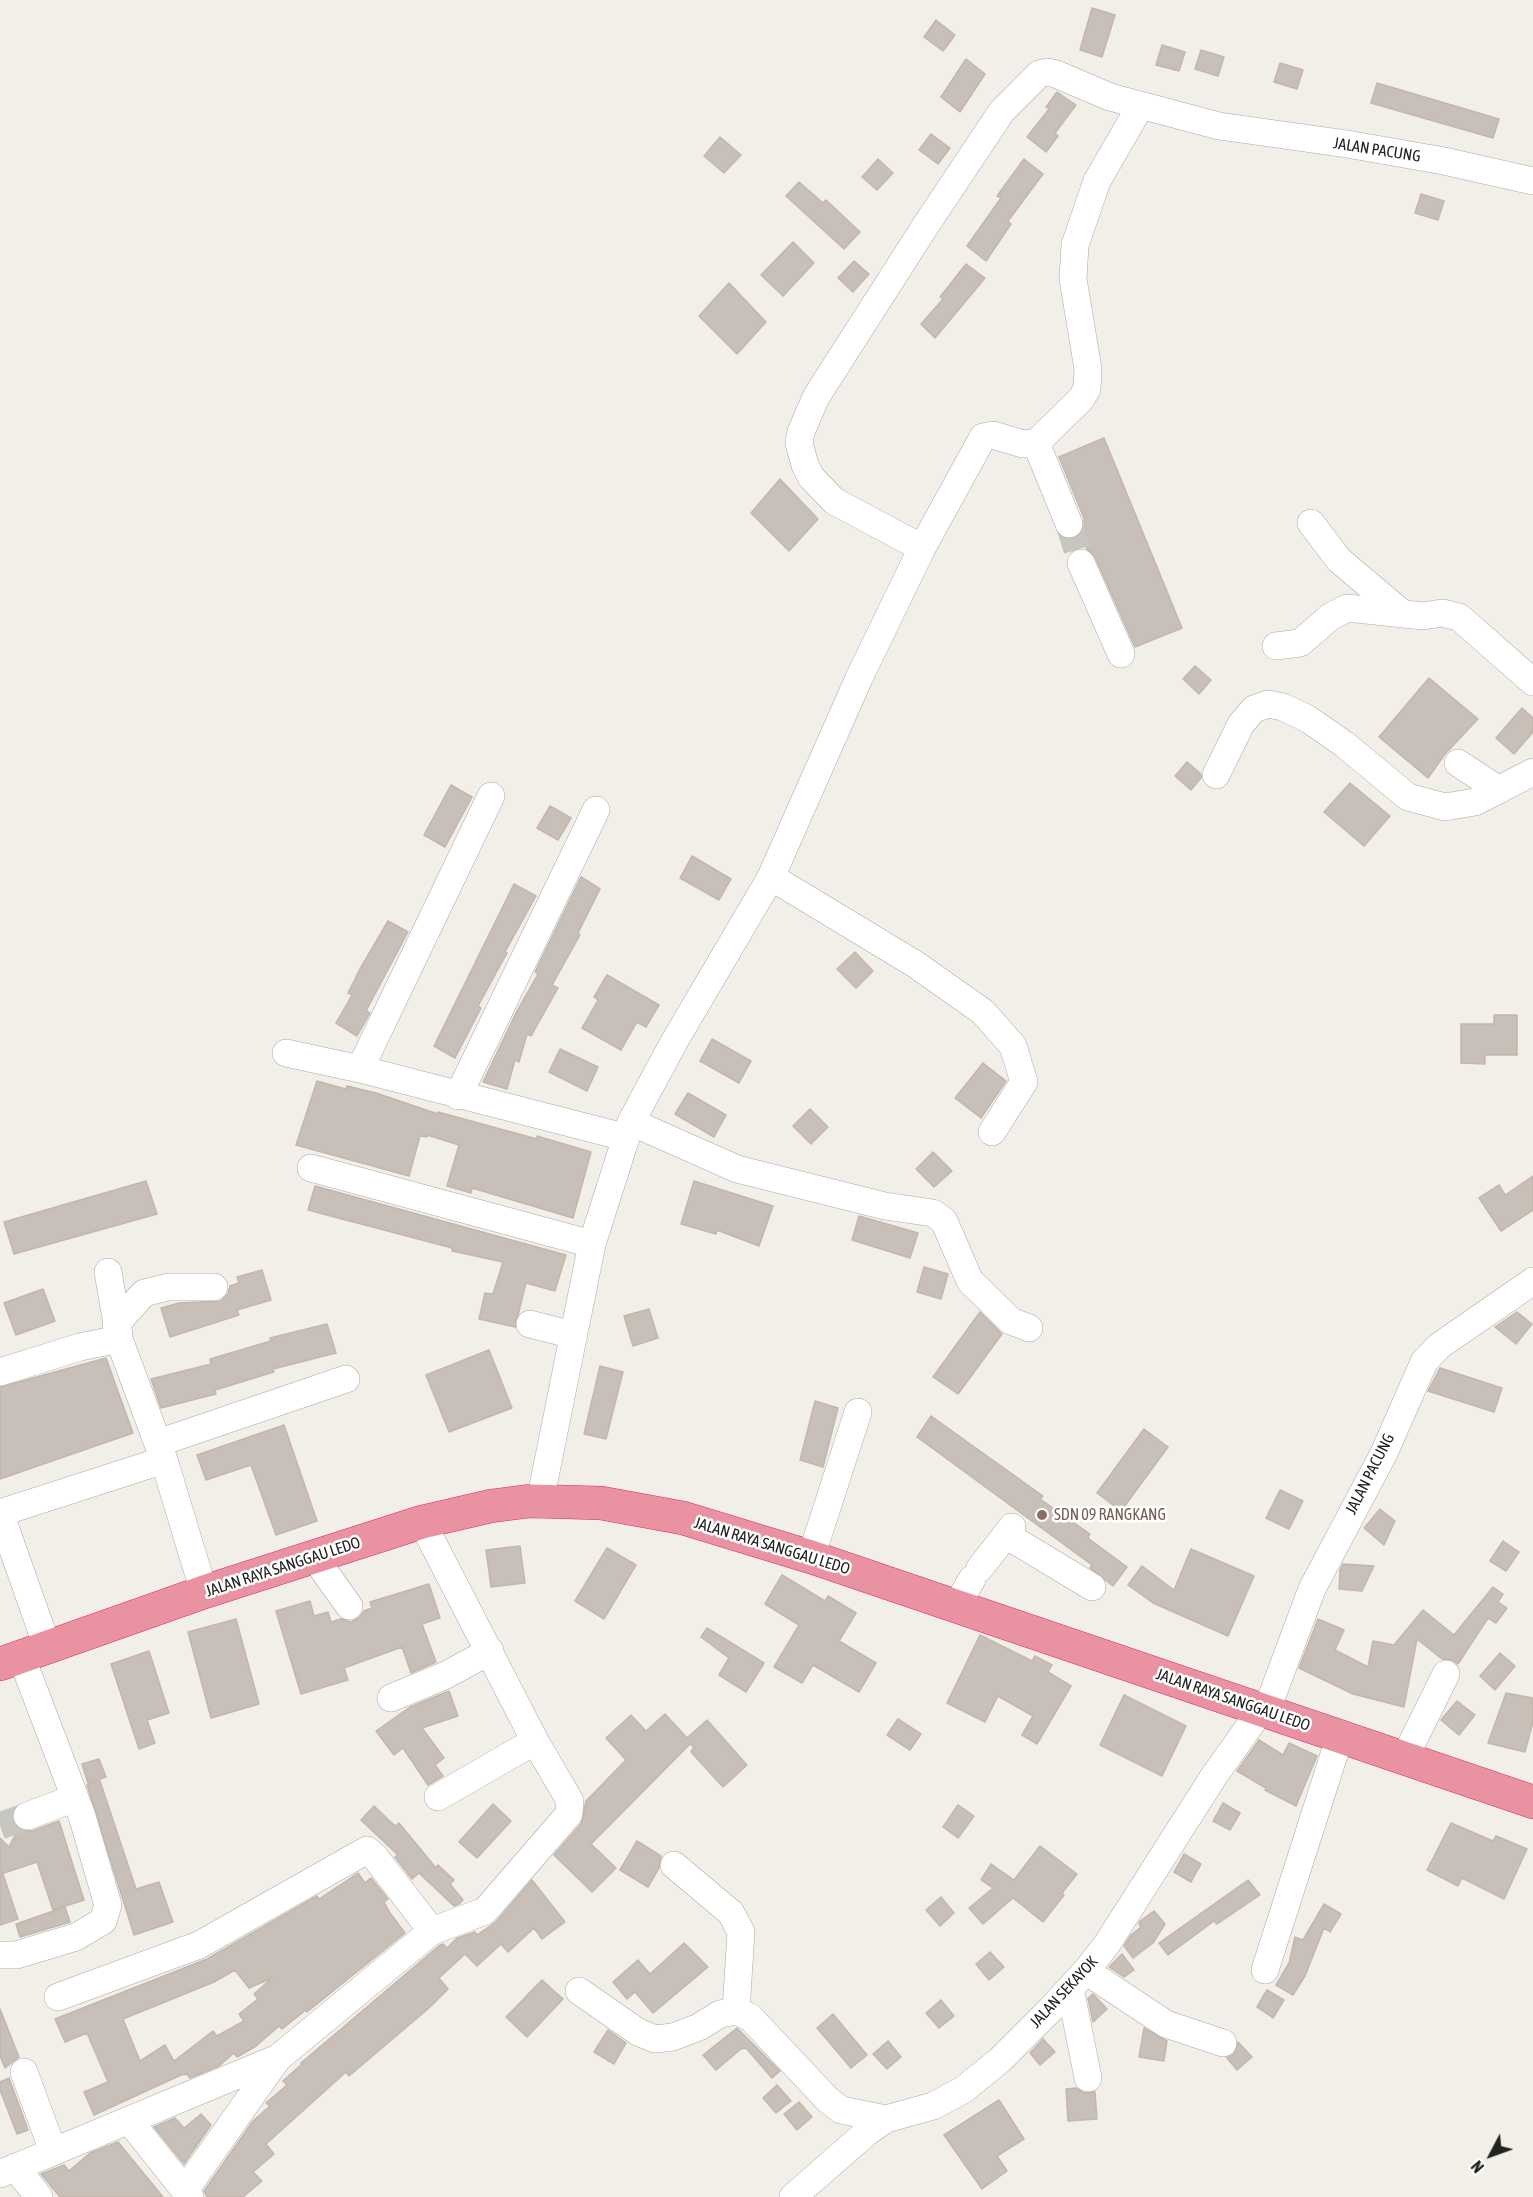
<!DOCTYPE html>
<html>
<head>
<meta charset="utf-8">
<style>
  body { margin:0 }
  #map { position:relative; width:1533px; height:2197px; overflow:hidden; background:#f2efe9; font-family:"Asap Condensed",sans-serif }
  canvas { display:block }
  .north { position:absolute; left:1461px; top:2125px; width:60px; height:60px; -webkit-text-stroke:4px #fff; paint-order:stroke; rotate:229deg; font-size:16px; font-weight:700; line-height:24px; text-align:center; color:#222 }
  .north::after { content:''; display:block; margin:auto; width:21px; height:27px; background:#222; clip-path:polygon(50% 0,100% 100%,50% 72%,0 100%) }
</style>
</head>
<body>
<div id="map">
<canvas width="1533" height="2197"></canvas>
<div class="north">N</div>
</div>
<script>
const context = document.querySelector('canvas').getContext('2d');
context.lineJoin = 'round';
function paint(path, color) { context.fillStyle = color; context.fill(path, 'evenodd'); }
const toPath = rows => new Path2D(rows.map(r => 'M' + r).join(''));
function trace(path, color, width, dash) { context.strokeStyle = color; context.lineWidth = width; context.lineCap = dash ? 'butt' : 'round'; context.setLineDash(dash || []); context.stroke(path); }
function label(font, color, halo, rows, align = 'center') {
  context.font = font + ' "Asap Condensed",sans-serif'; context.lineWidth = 5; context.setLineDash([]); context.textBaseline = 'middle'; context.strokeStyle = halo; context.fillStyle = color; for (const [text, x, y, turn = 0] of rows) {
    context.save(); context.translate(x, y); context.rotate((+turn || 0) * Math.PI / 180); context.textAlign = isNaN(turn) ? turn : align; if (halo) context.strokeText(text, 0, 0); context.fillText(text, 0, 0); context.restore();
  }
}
const building = toPath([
  [1092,8,1115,15,1102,57,1080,50,1092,8],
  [936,20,955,35,943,51,924,37,936,20],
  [1162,45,1185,52,1179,71,1156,65,1162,45],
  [1201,50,1224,57,1218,76,1195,69,1201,50],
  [966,59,985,74,960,112,941,97,966,59],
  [1280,63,1303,70,1297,89,1274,82,1280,63],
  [1377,83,1499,119,1493,138,1371,103,1377,83],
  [1057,92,1076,105,1055,133,1058,136,1046,152,1027,137,1049,109,1046,107,1057,92],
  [931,134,950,148,938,164,919,150,931,134],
  [720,137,741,155,724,173,704,156,720,137],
  [878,159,893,173,877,190,862,177,878,159],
  [1024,159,1043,174,1008,221,1011,224,986,261,967,246,1001,198,997,196,1024,159],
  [799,182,823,203,826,200,860,232,844,249,786,196,799,182],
  [1421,194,1444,201,1438,220,1415,213,1421,194],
  [793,242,814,263,783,296,761,275,793,242],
  [854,261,869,274,853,292,838,278,854,261],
  [966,264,985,278,935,338,921,324,943,299,940,297,966,264],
  [729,283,766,322,737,354,699,316,729,283],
  [1104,438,1182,628,1135,647,1095,557,1087,549,1081,534,1084,527,1084,518,1059,457,1104,438],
  [780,479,818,519,789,551,751,513,780,479],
  [1195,666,1211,680,1199,694,1183,679,1195,666],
  [1429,678,1478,719,1445,754,1428,778,1379,737,1429,678],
  [1522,708,1533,718,1533,732,1514,754,1496,738,1522,708],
  [1187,762,1201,774,1201,778,1191,790,1175,776,1187,762],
  [1350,783,1390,816,1364,846,1324,812,1350,783],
  [451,785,472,797,445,847,424,835,451,785],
  [550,806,571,818,558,840,537,828,550,806],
  [692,856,731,879,719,900,680,878,692,856],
  [581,877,600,889,578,933,580,935,552,985,558,988,531,1036,527,1034,519,1062,515,1060,507,1089,483,1082,517,1011,538,974,535,972,581,877],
  [514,884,536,896,505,952,507,953,478,1006,481,1008,455,1058,434,1046,514,884],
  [388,921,408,932,366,1011,370,1013,357,1036,336,1023,352,995,348,993,360,969,388,921],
  [855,952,873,971,856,988,837,969,855,952],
  [607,975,659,1005,646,1027,637,1022,621,1050,582,1028,598,1000,594,997,607,975],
  [1494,1015,1517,1015,1517,1055,1485,1055,1485,1064,1461,1063,1461,1024,1494,1024,1494,1015],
  [712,1039,751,1061,739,1083,700,1061,712,1039],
  [560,1049,598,1067,587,1091,549,1072,560,1049],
  [983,1063,1006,1081,981,1118,955,1098,983,1063],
  [317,1081,346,1089,347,1086,376,1093,438,1114,438,1112,537,1139,537,1136,591,1152,573,1218,472,1188,471,1193,447,1186,459,1145,427,1135,427,1137,420,1136,409,1176,296,1145,317,1081],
  [688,1093,726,1115,714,1137,675,1114,688,1093],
  [810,1109,828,1127,811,1144,793,1126,810,1109],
  [933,1152,952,1171,934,1187,916,1169,933,1152],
  [1533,1176,1533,1210,1501,1231,1479,1198,1499,1185,1505,1195,1533,1176],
  [146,1181,157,1214,14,1254,4,1222,146,1181],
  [694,1181,773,1206,759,1246,717,1230,716,1234,681,1224,694,1181],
  [315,1186,566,1255,555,1291,526,1283,515,1327,479,1319,485,1293,493,1294,503,1262,452,1251,452,1248,308,1210,315,1186],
  [859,1216,918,1233,910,1258,852,1240,859,1216],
  [924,1267,948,1274,941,1299,917,1292,924,1267],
  [262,1270,271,1300,237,1310,239,1315,170,1337,161,1308,179,1303,221,1301,228,1294,230,1286,239,1283,237,1277,262,1270],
  [43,1289,55,1321,16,1335,4,1303,43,1289],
  [649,1309,658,1338,633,1346,624,1316,649,1309],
  [980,1312,1002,1334,958,1394,933,1377,980,1312],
  [1517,1312,1532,1324,1516,1344,1495,1327,1517,1312],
  [327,1324,336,1353,273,1369,274,1372,215,1390,216,1394,161,1408,151,1379,211,1364,210,1359,271,1341,270,1338,327,1324],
  [489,1350,512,1408,449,1432,426,1375,489,1350],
  [106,1358,133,1433,0,1479,0,1387,106,1358],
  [600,1366,623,1372,606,1439,584,1434,600,1366],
  [1440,1368,1502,1388,1494,1412,1428,1391,1440,1368],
  [815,1401,838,1408,823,1467,800,1460,815,1401],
  [931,1416,1043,1496,1040,1499,1090,1534,1088,1538,1127,1567,1113,1586,1090,1568,1092,1565,917,1437,931,1416],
  [284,1425,317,1521,276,1535,251,1465,206,1480,197,1455,284,1425],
  [1144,1429,1168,1447,1121,1511,1097,1493,1144,1429],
  [1280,1490,1303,1501,1289,1529,1266,1518,1280,1490],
  [1380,1509,1395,1521,1384,1545,1364,1528,1380,1509],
  [1503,1541,1519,1552,1506,1571,1490,1561,1503,1541],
  [520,1546,525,1583,491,1587,486,1550,520,1546],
  [607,1548,636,1565,604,1619,575,1601,607,1548],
  [1191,1549,1254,1576,1228,1636,1153,1603,1128,1585,1142,1566,1174,1590,1191,1549],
  [1343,1564,1374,1566,1362,1591,1339,1589,1340,1570,1343,1564],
  [782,1575,825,1601,828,1596,856,1613,839,1641,876,1663,859,1692,813,1665,802,1683,774,1667,799,1625,765,1604,782,1575],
  [429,1584,440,1618,422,1624,436,1662,411,1673,402,1647,344,1668,348,1680,301,1694,276,1611,310,1601,314,1616,328,1612,331,1622,341,1619,351,1622,359,1618,364,1611,372,1608,370,1602,429,1584],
  [1493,1587,1503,1594,1498,1602,1507,1608,1496,1623,1488,1618,1458,1664,1452,1660,1442,1659,1417,1639,1404,1707,1353,1694,1299,1668,1318,1619,1344,1630,1335,1650,1368,1667,1373,1641,1394,1645,1423,1610,1454,1635,1493,1587],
  [236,1619,259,1704,211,1718,188,1632,236,1619],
  [707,1628,764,1663,746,1692,719,1675,729,1658,701,1637,707,1628],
  [980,1635,1032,1661,1035,1656,1052,1665,1048,1672,1071,1686,1037,1744,1022,1735,1033,1716,998,1696,985,1722,947,1703,980,1635],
  [149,1651,169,1713,147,1720,155,1743,139,1749,111,1664,149,1651],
  [1500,1653,1515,1666,1495,1690,1480,1676,1500,1653],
  [449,1691,458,1716,422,1728,444,1758,435,1765,443,1776,428,1785,403,1748,394,1755,376,1731,410,1707,449,1691],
  [1506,1693,1533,1698,1533,1722,1525,1752,1488,1743,1506,1693],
  [1124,1695,1186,1726,1162,1776,1100,1745,1124,1695],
  [1457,1701,1475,1715,1459,1735,1441,1720,1457,1701],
  [665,1714,687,1738,707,1720,747,1765,723,1787,691,1752,694,1747,690,1744,591,1844,616,1868,592,1892,554,1855,581,1824,586,1801,626,1760,606,1738,631,1715,646,1731,665,1714],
  [898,1719,921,1734,910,1750,887,1735,898,1719],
  [1259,1740,1283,1755,1289,1743,1317,1756,1296,1806,1265,1790,1266,1788,1237,1771,1259,1740],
  [99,1759,106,1777,88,1783,82,1764,99,1759],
  [100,1781,136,1889,159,1882,173,1922,134,1935,87,1785,100,1781],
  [1223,1803,1240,1813,1230,1830,1213,1821,1223,1803],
  [493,1804,511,1821,477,1858,459,1842,493,1804],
  [958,1805,974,1816,958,1838,943,1827,958,1805],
  [374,1806,395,1826,399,1823,436,1868,438,1865,454,1880,450,1884,463,1900,459,1904,454,1906,419,1873,412,1879,395,1857,398,1855,361,1820,374,1806],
  [59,1821,84,1900,53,1910,37,1862,1,1874,3,1874,18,1919,0,1925,0,1838,9,1847,18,1829,32,1831,59,1821],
  [1451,1823,1493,1841,1496,1836,1527,1849,1504,1899,1462,1878,1458,1886,1427,1870,1451,1823],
  [637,1841,661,1856,659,1868,648,1887,620,1870,637,1841],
  [1040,1846,1077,1874,1062,1893,1064,1895,1043,1922,1013,1898,983,1924,969,1908,993,1888,981,1880,991,1864,1014,1880,1040,1846],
  [1184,1854,1201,1864,1191,1882,1174,1872,1184,1854],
  [358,1873,365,1883,371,1878,388,1899,384,1902,390,1913,405,1933,307,2012,306,2010,282,2029,279,2026,256,2046,237,2057,234,2053,219,2066,190,2078,187,2074,181,2075,94,2115,84,2092,108,2082,87,2033,65,2042,55,2019,207,1959,317,1896,319,1899,358,1873],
  [235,1970,249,1988,272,1978,254,1994,258,1999,239,2014,244,2021,217,2036,213,2031,174,2061,165,2045,140,2061,123,2019,214,1982,235,1970],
  [532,1880,565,1922,542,1939,534,1928,508,1952,501,1944,477,1966,465,1954,439,1978,448,1989,429,2008,349,2076,346,2072,266,2144,274,2154,253,2172,262,2181,243,2197,207,2197,204,2191,253,2121,270,2106,266,2103,287,2085,283,2081,302,2064,301,2063,440,1945,443,1944,447,1948,457,1938,475,1932,477,1935,496,1922,532,1880],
  [1248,1880,1260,1895,1217,1924,1214,1921,1168,1955,1159,1943,1248,1880],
  [941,1897,954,1913,940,1926,926,1910,941,1897],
  [1324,1904,1341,1914,1330,1932,1324,1928,1305,1976,1293,1995,1276,1985,1289,1963,1295,1937,1303,1940,1324,1904],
  [65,1907,70,1922,20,1937,16,1924,65,1907],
  [1154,1911,1165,1924,1153,1943,1133,1958,1124,1946,1131,1935,1141,1927,1139,1924,1140,1921,1154,1911],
  [684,1943,708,1967,653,2013,635,1992,627,1999,613,1982,638,1960,650,1974,684,1943],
  [990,1952,1004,1967,989,1980,976,1964,990,1952],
  [1122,1954,1134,1970,1124,1977,1109,1967,1122,1954],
  [542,1980,563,1999,527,2037,506,2017,542,1980],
  [1267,1990,1284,2000,1273,2018,1257,2007,1267,1990],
  [1093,1994,1107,2009,1093,2022,1088,1998,1093,1994],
  [941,2000,954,2016,939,2028,926,2013,941,2000],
  [0,2009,19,2057,5,2068,0,2056,0,2009],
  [833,2014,867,2055,851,2068,817,2028,833,2014],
  [737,2028,780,2071,772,2078,746,2048,741,2049,716,2070,703,2055,737,2028],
  [1144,2028,1167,2041,1164,2061,1139,2057,1144,2028],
  [608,2030,626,2043,614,2064,594,2052,608,2030],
  [1043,2039,1055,2052,1040,2065,1030,2053,1043,2039],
  [888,2041,901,2057,887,2069,873,2054,888,2041],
  [1238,2042,1252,2057,1237,2070,1227,2058,1234,2054,1238,2042],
  [9,2078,28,2130,17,2134,0,2090,0,2082,9,2078],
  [777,2085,791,2101,776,2113,763,2098,777,2085],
  [1076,2088,1084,2093,1095,2092,1097,2119,1068,2121,1066,2089,1076,2088],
  [999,2100,1024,2139,997,2156,1007,2171,982,2189,944,2135,999,2100],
  [799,2102,812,2117,797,2130,784,2114,799,2102],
  [201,2114,211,2125,184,2164,154,2127,175,2118,184,2128,201,2114],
  [118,2142,163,2197,60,2197,41,2174,64,2165,69,2171,90,2153,118,2142]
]);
paint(building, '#c7bfb8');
trace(building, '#c4b6ab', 1.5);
trace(toPath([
  [1069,524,1081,563],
  [0,1826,27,1816]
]), '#c8c6c1', 27, [27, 14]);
const minor = toPath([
  [1036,443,1069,524],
  [1311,523,1339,560,1403,614],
  [922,548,834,501,811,477,805,465,799,443,801,432,816,397,926,225,1002,111,1039,74,1047,72,1056,74,1110,97,1219,126,1347,144,1444,161,1533,181],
  [1081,563,1121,654],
  [1276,646,1300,643,1330,617,1347,608,1423,616,1442,613,1459,617,1533,682],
  [1458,763,1499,790],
  [1216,775,1241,724,1254,709,1268,704,1283,707,1308,719,1344,744,1408,797,1445,807,1475,802,1533,772],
  [771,877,915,964,983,1012,1013,1046,1024,1082,992,1132],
  [286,1053,360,1069,624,1137],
  [360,1069,491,796],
  [458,1096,596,810],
  [631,1122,737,1169,885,1206,933,1213,944,1221,970,1281,1011,1321,1029,1328],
  [311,1168,592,1244],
  [108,1272,119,1335],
  [116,1324,144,1293,168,1287,214,1287],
  [530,1324,573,1335],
  [0,1372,80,1347,119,1339,164,1460,204,1592],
  [158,1443,346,1379],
  [540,1501,592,1244,631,1122,674,1042,771,877,859,678,922,548,983,437,993,435,1023,444,1036,443,1081,399,1087,389,1088,369,1073,279,1075,245,1097,181,1141,105],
  [0,1513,164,1460],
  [0,1513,47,1646],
  [1006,1535,1092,1587],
  [314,1557,349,1606],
  [811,1557,858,1412],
  [980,1568,1012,1527],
  [957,1605,972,1579],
  [391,1698,446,1675,490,1651],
  [1266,1712,1312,1589,1384,1453,1424,1362,1439,1346,1533,1281],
  [1405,1757,1446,1674],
  [438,1797,535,1741],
  [27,1816,75,1798],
  [674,1865,731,1913,741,1932,736,2011],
  [0,1955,16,1955,76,1937,103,1921,108,1905,82,1816,21,1656],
  [1265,1970,1340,1736],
  [1086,1971,1166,2024,1223,2043],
  [1070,1988,1088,2078],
  [579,1991,638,2032,655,2039,673,2037,699,2027,720,2014,736,2011,750,2017,828,2100,841,2110,886,2119],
  [58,1997,199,1945,367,1850,375,1857,432,1931],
  [24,2072,53,2151],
  [129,2120,190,2197],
  [15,2167,39,2197],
  [0,2174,278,2058,432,1931,485,1911,569,1814,570,1801,535,1741,422,1522],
  [185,2190,278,2058],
  [793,2197,866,2133,886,2119,933,2106,963,2090,1000,2060,1050,2010,1086,1971,1107,1944,1214,1776,1261,1710]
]);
const highway = toPath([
  [0,1664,204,1592,422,1522,491,1506,530,1501,601,1503,683,1518,811,1557,1533,1802]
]);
trace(minor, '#a9a9a9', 28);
trace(highway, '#dc2a67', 34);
trace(minor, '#fff', 27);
trace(highway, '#e892a2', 33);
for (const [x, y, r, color] of [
  [1042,1515,6,"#8d6e63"]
]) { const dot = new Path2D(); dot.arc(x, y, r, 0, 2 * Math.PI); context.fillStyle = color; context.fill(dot); trace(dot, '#fff', 2); }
label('16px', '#222', '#fff', [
  ["JALAN PACUNG",1377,150,9],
  ["JALAN PACUNG",1370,1474,-63],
  ["JALAN RAYA SANGGAU LEDO",772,1546,17],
  ["JALAN RAYA SANGGAU LEDO",283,1567,-18],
  ["JALAN RAYA SANGGAU LEDO",1233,1700,19],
  ["JALAN SEKAYOK",1064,1992,-47]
]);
label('16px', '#785e54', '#fff', [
  ["SDN 09 RANGKANG",1054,1515]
], 'left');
</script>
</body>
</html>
